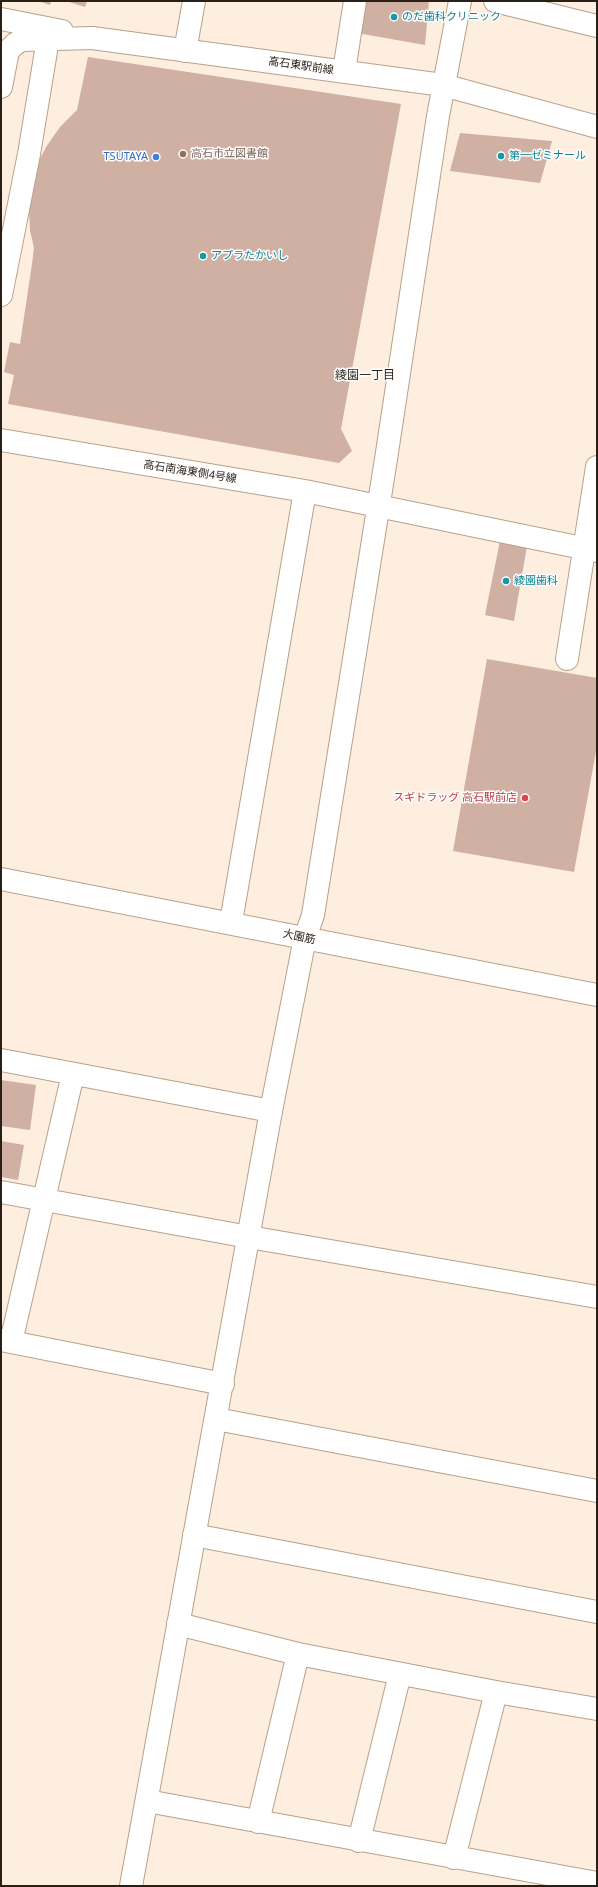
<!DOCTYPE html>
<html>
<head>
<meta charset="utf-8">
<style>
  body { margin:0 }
  #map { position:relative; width:598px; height:1887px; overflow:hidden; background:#fdeee0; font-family:"Noto Sans",sans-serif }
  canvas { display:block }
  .frame { position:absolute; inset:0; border:2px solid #281f16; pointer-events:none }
</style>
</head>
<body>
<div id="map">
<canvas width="598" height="1887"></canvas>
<div class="frame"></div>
</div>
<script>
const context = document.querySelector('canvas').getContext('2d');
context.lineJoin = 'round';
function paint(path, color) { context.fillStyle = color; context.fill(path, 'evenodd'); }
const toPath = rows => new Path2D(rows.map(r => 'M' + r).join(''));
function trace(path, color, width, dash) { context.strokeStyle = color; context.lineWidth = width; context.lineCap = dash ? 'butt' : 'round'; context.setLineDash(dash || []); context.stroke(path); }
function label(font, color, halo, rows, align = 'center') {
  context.font = font + ' "Noto Sans","Noto Sans JP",sans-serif'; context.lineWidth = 3; context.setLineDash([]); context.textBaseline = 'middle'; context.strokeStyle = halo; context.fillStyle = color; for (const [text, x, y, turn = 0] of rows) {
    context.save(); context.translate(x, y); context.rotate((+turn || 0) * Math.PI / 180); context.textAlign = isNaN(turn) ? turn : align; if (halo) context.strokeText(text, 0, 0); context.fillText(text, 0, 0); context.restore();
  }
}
paint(toPath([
  [38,1,51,1,50,5],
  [66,1,87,1,85,7],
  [364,1,429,1,425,45,357,33],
  [88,57,401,104,341,429,352,451,339,463,8,404,14,375,4,372,10,342,20,344,32,264,34,248,30,230,29,211,35,169,46,147,60,127,77,110],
  [460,133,552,141,540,183,450,171],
  [500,541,527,546,514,621,485,615],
  [487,659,597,678,597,746,574,872,453,851],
  [1,1080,36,1085,30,1130,1,1126],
  [1,1141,24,1145,18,1180,1,1177]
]), '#cfb0a2');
const street = toPath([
  [495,1,597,26],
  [1,19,62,31],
  [185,51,194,1],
  [344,71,355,1],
  [1,87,8,51,15,44,22,40,92,38],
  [1,295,29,154,48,39],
  [1,440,305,491,597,551],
  [567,659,597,467],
  [231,922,305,491],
  [1,1060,271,1111],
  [1,1192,249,1237,597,1297],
  [1,1340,223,1384],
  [11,1342,73,1074],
  [216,1419,597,1491],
  [194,1535,597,1612],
  [178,1624,298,1654,496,1692,597,1709],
  [147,1801,597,1883],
  [258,1822,298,1654],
  [359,1841,400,1674],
  [454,1858,496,1692]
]);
const secondary = toPath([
  [92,38,443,85,597,127],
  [1,879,597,995],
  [131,1886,271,1111,305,938,313,915,386,459,438,116,460,1]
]);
trace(street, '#b8a18a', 24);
trace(secondary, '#b8a18a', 24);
trace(street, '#fff', 22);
trace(secondary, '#fff', 22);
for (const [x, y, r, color] of [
  [394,17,4,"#0f9aa8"],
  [183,154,4,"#8d6e63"],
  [501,156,4,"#0f9aa8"],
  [156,157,4,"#3f7fe0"],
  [203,256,4,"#0f9aa8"],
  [506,581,4,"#0f9aa8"],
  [525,798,4,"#e0444e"]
]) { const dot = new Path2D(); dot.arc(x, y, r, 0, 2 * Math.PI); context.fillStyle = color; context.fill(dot); trace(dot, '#fefefe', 1.5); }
label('11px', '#0d838f', '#fefefe', [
  ["のだ歯科クリニック",402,17],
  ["第一ゼミナール",509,156],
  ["アプラたかいし",211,256],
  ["綾園歯科",514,581]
], 'left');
label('11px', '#281f16', '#fefefe', [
  ["高石東駅前線",301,66,8],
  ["高石南海東側4号線",190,472,9],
  ["大園筋",299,937,12]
]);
label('11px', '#785e54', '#fefefe', [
  ["高石市立図書館",191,154]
], 'left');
label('11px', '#366cbe', '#fefefe', [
  ["TSUTAYA",148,157]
], 'right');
label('11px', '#be3a42', '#fefefe', [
  ["スギドラッグ 高石駅前店",517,798]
], 'right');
label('12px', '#281f16', '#fefefe', [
  ["綾園一丁目",365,376]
]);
</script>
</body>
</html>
